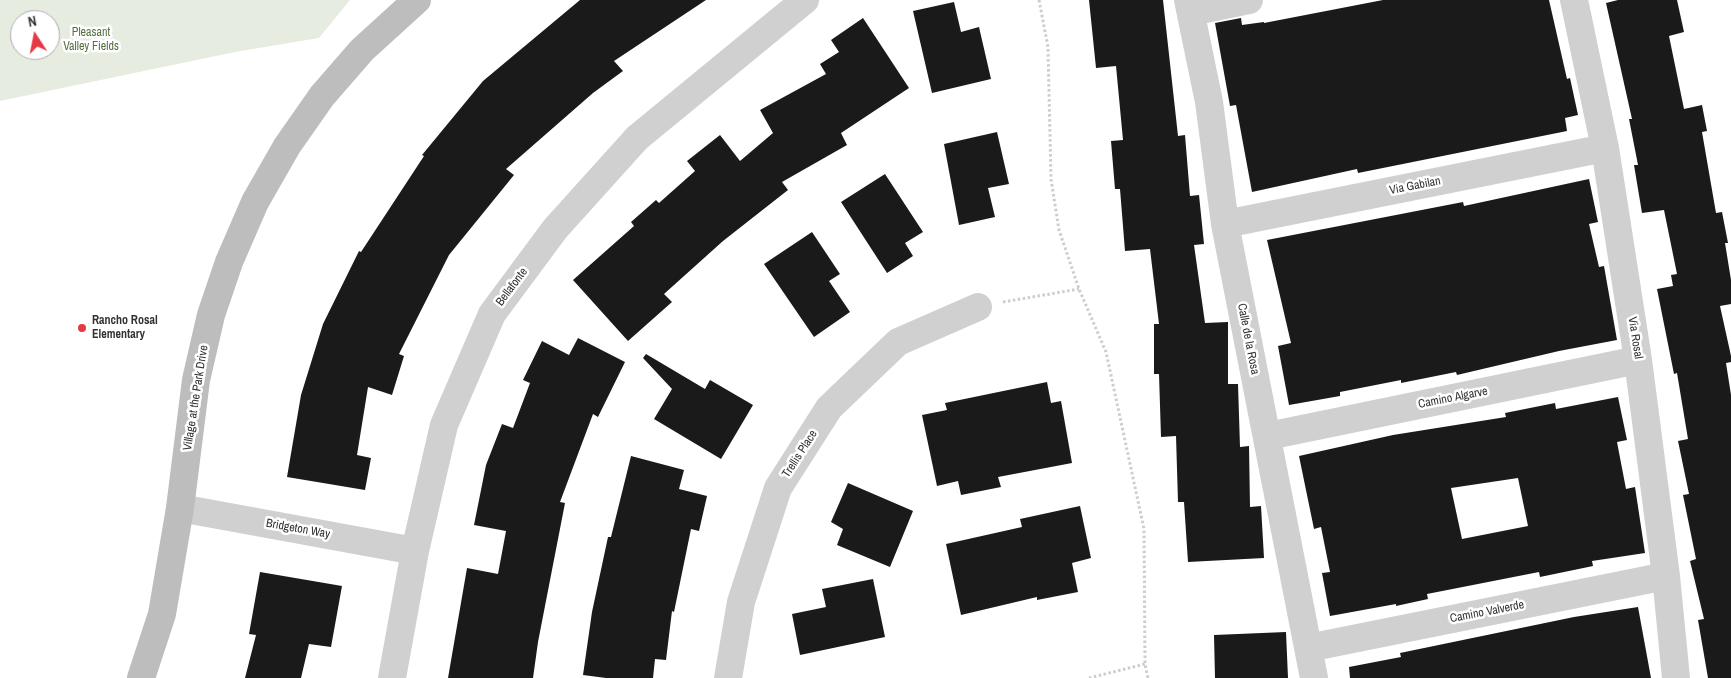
<!DOCTYPE html>
<html>
<head>
<meta charset="utf-8">
<style>
  body { margin:0 }
  #map { position:relative; width:1731px; height:678px; overflow:hidden; background:#fff; font-family:"Archivo Narrow",sans-serif }
  canvas { display:block }
  .north { position:absolute; left:10px; top:10px; width:50px; height:50px; box-sizing:border-box; background:#fff; border:1px solid #adadad; border-radius:50%; rotate:349deg; font-size:14px; font-weight:700; line-height:20px; text-align:center; color:#333 }
  .north::after { content:''; display:block; margin:auto; width:18px; height:22px; background:#e63946; clip-path:polygon(50% 0,100% 100%,50% 72%,0 100%) }
</style>
</head>
<body>
<div id="map">
<canvas width="1731" height="678"></canvas>
<div class="north">N</div>
</div>
<script>
const context = document.querySelector('canvas').getContext('2d');
context.lineJoin = 'round';
function paint(path, color) { context.fillStyle = color; context.fill(path, 'evenodd'); }
const toPath = rows => new Path2D(rows.map(r => 'M' + r).join(''));
function trace(path, color, width, dash) { context.strokeStyle = color; context.lineWidth = width; context.lineCap = dash ? 'butt' : 'round'; context.setLineDash(dash || []); context.stroke(path); }
function label(font, color, halo, rows, align = 'center') {
  context.font = font + ' "Archivo Narrow",sans-serif'; context.lineWidth = 5; context.setLineDash([]); context.textBaseline = 'middle'; context.strokeStyle = halo; context.fillStyle = color; for (const [text, x, y, turn = 0] of rows) {
    context.save(); context.translate(x, y); context.rotate((+turn || 0) * Math.PI / 180); context.textAlign = isNaN(turn) ? turn : align; if (halo) context.strokeText(text, 0, 0); context.fillText(text, 0, 0); context.restore();
  }
}
paint(toPath([
  [0,0,350,0,319,38,235,52,0,101],
  [20,20,50,20,50,50,20,50]
]), '#e6ecdf');
paint(toPath([
  [580,0,706,0,614,61,623,71,593,93,506,169,514,175,449,255,399,354,404,356,392,395,368,387,357,455,371,458,365,490,287,477,301,395,323,324,359,251,361,252,424,156,422,155,483,81],
  [1089,0,1163,0,1178,136,1185,135,1190,196,1199,195,1204,244,1194,245,1205,323,1228,322,1228,384,1238,384,1240,447,1249,446,1250,507,1261,506,1264,558,1188,562,1184,502,1178,502,1176,436,1161,437,1159,374,1154,374,1154,324,1159,324,1150,249,1125,251,1120,189,1115,189,1111,141,1123,140,1116,66,1096,68],
  [1383,0,1549,0,1567,79,1570,78,1578,115,1565,118,1567,131,1358,173,1357,169,1252,192,1236,105,1230,106,1215,23,1241,18,1242,25,1264,22,1264,23],
  [1618,0,1677,0,1684,32,1669,36,1684,109,1702,105,1707,131,1702,132,1716,213,1722,212,1728,243,1725,243,1731,280,1731,304,1720,306,1731,356,1731,362,1726,363,1731,395,1731,678,1708,678,1698,620,1704,619,1690,561,1696,559,1683,495,1689,494,1678,441,1688,439,1677,373,1674,374,1657,289,1673,286,1671,275,1677,274,1664,210,1642,213,1634,165,1638,165,1629,119,1632,119,1606,3],
  [954,2,961,32,979,27,991,79,932,93,913,11],
  [863,18,909,88,841,133,847,145,782,182,788,190,723,241,664,294,672,302,628,341,573,280,634,226,631,222,656,200,659,203,695,171,687,161,720,135,740,161,773,133,760,110,826,74,820,64,839,52,831,40],
  [997,132,1009,184,988,188,995,217,959,225,944,144],
  [885,174,923,232,905,243,913,256,887,273,841,202],
  [1589,179,1598,222,1589,224,1599,267,1604,266,1617,340,1559,351,1457,375,1456,372,1401,383,1401,380,1340,392,1340,396,1289,405,1278,346,1291,343,1267,240,1463,202,1464,206],
  [812,232,840,274,829,281,850,312,814,337,764,264],
  [578,338,625,362,598,417,593,414,560,502,565,503,538,642,533,678,448,678,467,568,498,574,506,531,474,525,486,465,502,424,513,428,530,383,523,380,542,341,569,355],
  [646,354,705,389,710,380,753,405,721,459,654,419,672,389,643,358],
  [1047,382,1051,403,1061,401,1072,463,998,477,1001,487,961,495,958,481,937,486,922,415,947,410,945,403],
  [1618,397,1627,440,1617,442,1626,489,1635,487,1645,553,1592,561,1593,566,1540,577,1539,572,1427,594,1428,599,1396,606,1396,604,1330,616,1322,573,1330,572,1321,527,1314,529,1299,456,1393,435,1506,417,1505,413,1555,403,1556,409],
  [1518,478,1528,526,1462,539,1451,488],
  [631,456,684,470,679,489,707,496,699,531,691,529,674,612,672,611,666,660,655,659,653,678,606,678,583,675,592,612,608,537,611,537],
  [848,483,913,511,890,567,837,545,843,529,831,522],
  [1080,506,1091,558,1072,563,1078,592,1037,600,1037,597,961,615,946,544,1022,527,1020,519],
  [260,572,342,586,331,647,309,644,301,678,245,678,256,635,249,634],
  [873,579,885,637,800,655,792,614,826,607,822,589],
  [1638,607,1651,678,1350,678,1349,667,1401,657,1400,653,1574,617],
  [1286,632,1288,678,1215,678,1214,635]
]), '#1a1a1a');
trace(toPath([
  [1039,0,1048,47,1051,179,1059,230,1079,289,1106,352,1144,529,1145,664,1148,678],
  [1003,302,1079,289],
  [1089,678,1145,664]
]), '#cdcdcd', 3, [2.5, 2.5]);
trace(toPath([
  [1188,0,1209,102,1225,224,1314,678],
  [1574,0,1605,148,1638,360,1666,576,1676,678],
  [1191,12,1249,0],
  [1225,224,1605,148],
  [1268,436,1638,360],
  [180,508,415,551],
  [1308,648,1666,576],
  [392,678,415,551,444,425,492,314,555,229,637,138,805,0],
  [728,678,741,602,778,488,829,408,898,342,978,307]
]), '#d0d0d0', 28);
trace(toPath([
  [141,678,162,614,180,508,196,380,211,315,229,262,255,202,287,146,322,96,362,50,417,0]
]), '#bdbdbd', 28);
for (const [x, y, r, color] of [
  [82,328,5,"#e63946"]
]) { const dot = new Path2D(); dot.arc(x, y, r, 0, 2 * Math.PI); context.fillStyle = color; context.fill(dot); trace(dot, '#fff', 2); }
label('12px', '#56703f', '#fff', [
  ["Pleasant",91,33],
  ["Valley Fields",91,47]
]);
label('12px', '#333', '#fff', [
  ["Via Gabilan",1415,186,-11],
  ["Bellafonte",512,287,-53],
  ["Via Rosal",1635,338,81],
  ["Calle de la Rosa",1248,339,79],
  ["Village at the Park Drive",196,398,-81],
  ["Camino Algarve",1453,398,-11],
  ["Trellis Place",800,454,-57],
  ["Bridgeton Way",298,529,10],
  ["Camino Valverde",1487,612,-11]
]);
label('bold 12px', '#333', '#fff', [
  ["Rancho Rosal",92,321],
  ["Elementary",92,335]
], 'left');
</script>
</body>
</html>
